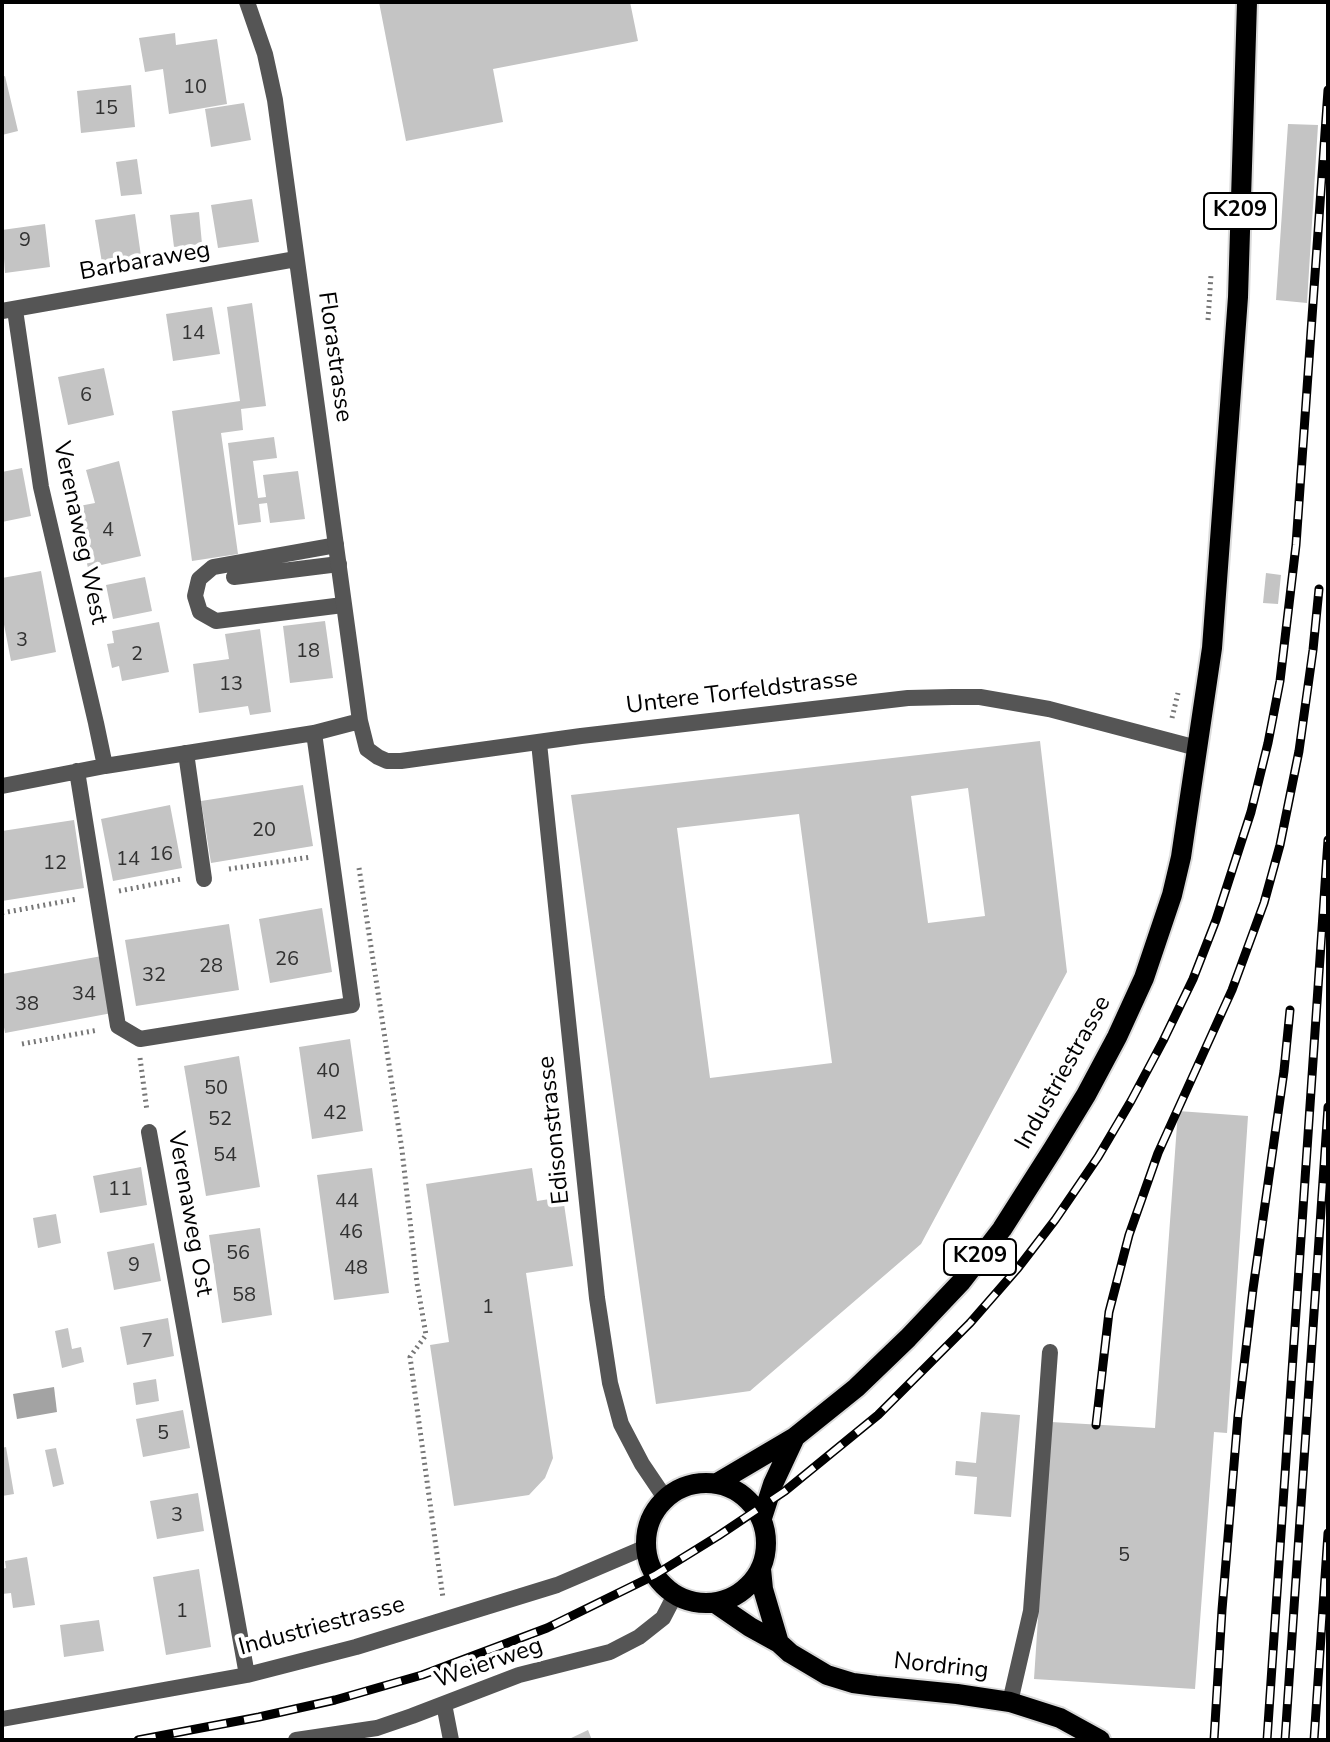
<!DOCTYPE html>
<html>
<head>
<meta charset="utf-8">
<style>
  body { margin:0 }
  #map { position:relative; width:1330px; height:1742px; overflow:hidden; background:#fff; font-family:"Nunito Sans",sans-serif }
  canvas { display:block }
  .frame { position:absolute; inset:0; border:4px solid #000; pointer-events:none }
</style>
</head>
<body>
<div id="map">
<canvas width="1330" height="1742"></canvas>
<div class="frame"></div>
</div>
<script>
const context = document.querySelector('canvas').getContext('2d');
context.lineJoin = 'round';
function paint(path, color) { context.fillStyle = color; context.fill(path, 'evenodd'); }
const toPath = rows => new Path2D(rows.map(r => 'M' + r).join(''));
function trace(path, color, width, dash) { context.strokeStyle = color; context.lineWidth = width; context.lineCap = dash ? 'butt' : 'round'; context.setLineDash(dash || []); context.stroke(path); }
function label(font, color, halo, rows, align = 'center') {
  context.font = font + ' "Nunito Sans",sans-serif'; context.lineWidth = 8; context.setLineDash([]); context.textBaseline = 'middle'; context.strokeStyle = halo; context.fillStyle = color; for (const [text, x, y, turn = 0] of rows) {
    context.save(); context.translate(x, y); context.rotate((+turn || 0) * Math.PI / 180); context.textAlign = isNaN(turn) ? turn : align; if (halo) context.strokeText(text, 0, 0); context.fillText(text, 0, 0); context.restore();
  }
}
paint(toPath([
  [54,1387,57,1412,17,1419,13,1394]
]), '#a3a3a3');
paint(toPath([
  [379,2,630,2,638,41,493,69,503,122,406,141],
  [175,33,176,45,217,39,227,104,169,114,163,69,145,72,139,38],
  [5,76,18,131,2,135,2,77],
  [131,85,135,127,81,133,77,91],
  [244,103,251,140,211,147,205,109],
  [1288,124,1318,125,1307,303,1276,300],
  [137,159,142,194,121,196,116,162],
  [252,199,259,242,218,248,211,205],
  [199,212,202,244,174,247,170,215],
  [135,214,141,256,102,263,95,220],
  [45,224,50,267,5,273,2,230],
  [252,303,266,406,241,409,243,430,221,433,238,554,192,561,172,411,240,401,227,307],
  [212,307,220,354,173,361,166,314],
  [104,368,114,415,68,425,58,377],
  [274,437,277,458,253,461,258,498,266,497,263,475,298,471,305,519,270,523,267,503,259,504,261,522,238,525,228,443],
  [119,461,141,556,88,568,74,507,95,503,86,470],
  [22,468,31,516,2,522,2,472],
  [41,571,56,652,11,661,2,614,2,578],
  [1266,573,1281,575,1278,604,1263,603],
  [145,577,152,611,113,619,106,585],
  [325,621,333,678,290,683,283,626],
  [159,622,169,672,122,681,119,666,112,668,107,644,114,643,112,631],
  [260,629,271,712,250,715,248,706,199,713,193,664,229,659,225,634],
  [1040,741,1067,972,921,1244,750,1391,656,1404,571,795],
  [968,788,985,916,928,923,911,796],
  [799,814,832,1063,710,1078,677,828],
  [303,785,313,846,211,863,201,801],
  [170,805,182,868,113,881,101,819],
  [74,820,84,888,2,901,2,831],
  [322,908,332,972,270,983,259,919],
  [229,924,239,990,136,1006,125,940],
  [102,956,112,1013,5,1033,2,1016,2,974],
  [350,1039,363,1131,312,1139,299,1047],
  [239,1056,260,1187,206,1196,184,1066],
  [1178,1111,1248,1116,1227,1433,1214,1432,1195,1689,1034,1679,1051,1422,1155,1428],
  [141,1167,147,1205,100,1213,93,1176],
  [372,1168,389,1293,334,1300,317,1175],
  [532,1168,537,1201,563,1197,573,1266,526,1273,553,1458,545,1478,529,1495,454,1506,430,1345,449,1342,426,1184],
  [56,1214,61,1243,38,1248,33,1218],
  [260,1228,272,1315,222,1323,209,1235],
  [154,1243,161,1281,114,1290,107,1252],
  [168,1318,174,1356,127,1365,120,1327],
  [68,1328,72,1349,81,1347,84,1362,62,1368,55,1331],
  [156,1379,159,1401,136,1405,133,1383],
  [183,1410,190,1448,143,1457,136,1419],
  [981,1412,1020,1415,1011,1517,974,1514,977,1477,955,1475,956,1461,976,1463],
  [6,1447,14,1494,2,1496,2,1448],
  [56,1448,64,1484,53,1487,45,1450],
  [198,1493,204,1531,157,1539,150,1501],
  [27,1557,35,1605,13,1608,11,1593,2,1594,2,1569,6,1568,5,1561],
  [199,1569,211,1647,166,1655,153,1577],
  [99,1620,104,1651,64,1657,60,1625],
  [588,1730,592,1740,567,1740]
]), '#c4c4c4');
const primary = toPath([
  '646 1543a60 60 0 1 1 120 0a60 60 0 1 1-120 0Z',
  [717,1483,795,1437,856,1388,908,1338,961,1282,1002,1229,1053,1149,1086,1095,1117,1037,1144,978,1172,895,1181,857,1212,648,1238,297,1247,2],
  [762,1518,773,1484,795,1437],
  [761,1569,763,1589,779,1643],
  [715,1603,750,1627,779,1643,790,1653,827,1675,853,1683,876,1686,957,1694,1010,1702,1060,1718,1100,1740]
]);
trace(primary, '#dbdbdb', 24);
trace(toPath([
  [1208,320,1211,275],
  [1172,718,1178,693],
  [359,868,402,1150,417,1283,426,1335,410,1357,443,1598],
  [229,869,311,857],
  [119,891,181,879],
  [2,913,77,899],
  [22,1044,98,1030],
  [140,1058,147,1111]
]), '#777', 5, [2, 4]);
trace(toPath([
  [336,545,213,567,199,579,195,596,200,612,216,621,343,605],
  [234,577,339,564],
  [539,743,597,1298,610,1383,621,1424,642,1464,665,1498],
  [186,753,204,879],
  [1010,1702,1031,1611,1050,1352]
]), '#555', 16);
trace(toPath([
  [247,2,265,54,275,100,360,721,367,749,378,757,387,761,401,761,581,736,908,698,952,697,980,697,1049,709,1197,748],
  [15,310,41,487,96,723,105,766],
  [2,311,296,259],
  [77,771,118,1026,140,1039,352,1005,314,733],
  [2,786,105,766,314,733,360,721],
  [149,1132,247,1675],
  [444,1704,451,1740],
  [2,1719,247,1675,356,1647,557,1585,646,1547],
  [296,1740,377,1728,412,1716,519,1675,610,1652,639,1637,663,1618,675,1595]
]), '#555', 16);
trace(primary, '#000', 20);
const rail = toPath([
  [1096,1425,1109,1312,1129,1235,1158,1153,1232,990,1264,903,1280,845,1299,751,1313,650,1319,589],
  [138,1740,259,1717,335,1700,422,1675,547,1628,655,1575,718,1536,785,1491,878,1415,970,1323,1018,1268,1055,1220,1098,1157,1131,1101,1163,1041,1193,979,1216,920,1251,812,1268,743,1280,681,1296,545,1328,90],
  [1214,1740,1222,1610,1238,1416,1253,1289,1284,1071,1290,1010],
  [1267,1740,1328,840],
  [1285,1740,1328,1107],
  [1314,1740,1328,1533]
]);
trace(rail, '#000', 9);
trace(rail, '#fff', 6, [18]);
label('20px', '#313131', null, [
  ["10",195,88],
  ["15",106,109],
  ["9",25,241],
  ["14",193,334],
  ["6",86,396],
  ["4",108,531],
  ["3",22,641],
  ["18",308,652],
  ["2",137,655],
  ["13",231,685],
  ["20",264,831],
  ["16",161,855],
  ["14",128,860],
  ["12",55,864],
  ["26",287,960],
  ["28",211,967],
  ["32",154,976],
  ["34",84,995],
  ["38",27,1005],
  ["40",328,1072],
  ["50",216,1089],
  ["42",335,1114],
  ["52",220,1120],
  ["54",225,1156],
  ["11",120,1190],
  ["44",347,1202],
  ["46",351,1233],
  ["56",238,1254],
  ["9",134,1266],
  ["48",356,1269],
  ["58",244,1296],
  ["1",488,1308],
  ["7",147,1342],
  ["5",163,1434],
  ["3",177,1516],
  ["5",1124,1556],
  ["1",182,1612]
]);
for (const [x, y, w] of [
  [1240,211,72],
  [980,1257,72]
]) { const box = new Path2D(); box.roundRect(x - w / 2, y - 18, w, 36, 6); context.fillStyle = '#fff'; context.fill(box); trace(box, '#000', 2); }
label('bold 22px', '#000', null, [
  ["K209",1240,211],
  ["K209",980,1257]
]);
label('24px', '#000', '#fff', [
  ["Barbaraweg",145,262,-10],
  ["Florastrasse",334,357,82],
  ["Verenaweg West",79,533,78],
  ["Untere Torfeldstrasse",742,693,-7],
  ["Industriestrasse",1064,1073,-61],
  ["Edisonstrasse",555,1130,-96],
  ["Verenaweg Ost",189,1214,80],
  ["Industriestrasse",322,1627,-15],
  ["Weierweg",489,1664,-19],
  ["Nordring",941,1667,6]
]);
</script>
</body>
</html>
